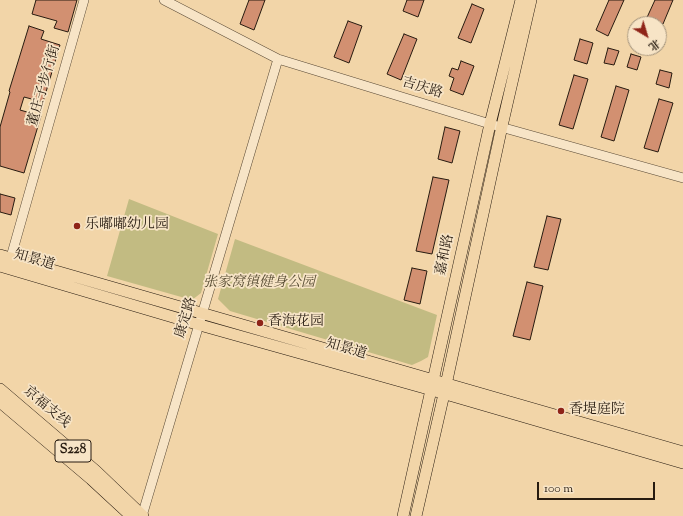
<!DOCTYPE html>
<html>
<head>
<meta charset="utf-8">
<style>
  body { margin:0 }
  #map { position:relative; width:683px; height:516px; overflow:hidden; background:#f2d5a8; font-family:"Sorts Mill Goudy","Noto Serif SC",serif }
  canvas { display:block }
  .north { position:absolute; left:627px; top:16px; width:40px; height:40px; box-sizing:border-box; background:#f7e4c6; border:1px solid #a4947d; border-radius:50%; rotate:142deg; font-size:11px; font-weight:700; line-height:16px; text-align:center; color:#271b10 }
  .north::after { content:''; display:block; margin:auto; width:14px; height:18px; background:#8f2418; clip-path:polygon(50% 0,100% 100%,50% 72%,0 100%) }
  .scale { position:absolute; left:537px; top:482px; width:118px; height:18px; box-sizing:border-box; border:2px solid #271b10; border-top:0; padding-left:5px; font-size:12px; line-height:14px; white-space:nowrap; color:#271b10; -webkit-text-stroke:3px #f7e4c6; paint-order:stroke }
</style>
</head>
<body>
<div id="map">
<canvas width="683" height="516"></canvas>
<div class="north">北</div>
<div class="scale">100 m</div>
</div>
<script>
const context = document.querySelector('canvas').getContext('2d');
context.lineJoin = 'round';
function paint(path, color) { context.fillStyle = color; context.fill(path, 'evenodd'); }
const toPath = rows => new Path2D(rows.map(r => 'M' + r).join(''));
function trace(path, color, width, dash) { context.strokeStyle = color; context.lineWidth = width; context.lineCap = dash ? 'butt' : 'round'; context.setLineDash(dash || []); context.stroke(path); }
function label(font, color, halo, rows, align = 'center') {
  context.font = font + ' "Sorts Mill Goudy","Noto Serif SC",serif'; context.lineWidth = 3.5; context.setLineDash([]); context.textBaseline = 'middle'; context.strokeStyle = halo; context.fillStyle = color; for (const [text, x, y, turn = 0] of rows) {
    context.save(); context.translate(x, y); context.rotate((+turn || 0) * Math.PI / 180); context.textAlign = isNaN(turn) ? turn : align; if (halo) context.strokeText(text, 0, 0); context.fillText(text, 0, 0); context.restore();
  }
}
paint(toPath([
  [129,199,218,234,201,293,192,300,107,276],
  [235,239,437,315,428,357,421,361,412,365,230,311,218,299]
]), '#c2bb82');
const building = toPath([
  [36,0,77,0,68,32,54,28,57,21,32,14,36,0],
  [249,0,265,0,254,30,240,24,249,0],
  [407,0,424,0,418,17,403,11,407,0],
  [609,0,624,0,608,36,596,30,609,0],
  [655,0,673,0,663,24,644,24,655,0],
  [472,4,484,9,471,43,458,38,472,4],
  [348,21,362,26,349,63,334,57,348,21],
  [29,26,44,31,41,39,60,45,43,102,24,97,20,110,41,116,24,173,0,166,0,127,10,92,9,91,29,26],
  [404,34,417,39,401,80,387,74,404,34],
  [580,39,593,43,587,64,574,60,580,39],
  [608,48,619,51,614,65,604,63,608,48],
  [631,54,641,57,637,70,627,67,631,54],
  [461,61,474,66,463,95,450,90,454,78,449,76,452,68,458,70,461,61],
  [660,70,672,73,669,88,656,84,660,70],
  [574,75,588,79,573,129,559,125,574,75],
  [616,86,629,90,614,141,601,137,616,86],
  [659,99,673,103,658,152,644,148,659,99],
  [445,127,460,131,452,163,438,159,445,127],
  [433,177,449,180,432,254,416,251,433,177],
  [0,194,15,198,11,215,0,212,0,194],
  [547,216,561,219,548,270,534,267,547,216],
  [412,268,427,271,420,304,404,300,412,268],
  [527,282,543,286,530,340,513,336,527,282]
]);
paint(building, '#d29071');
trace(building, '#271b10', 1);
const minor = toPath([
  [164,0,278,59,490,124,683,178],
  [9,264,84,0],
  [142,516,278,59]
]);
const major = toPath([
  [0,255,683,452],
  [0,266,200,325,432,390,683,463],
  [0,389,96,471,143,516],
  [0,402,91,479,131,516],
  [403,516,490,124,521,0],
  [416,516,444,394,502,126,531,0]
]);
trace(minor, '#5a4a36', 10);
trace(major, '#271b10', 12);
trace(minor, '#f7e4c6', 9);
trace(major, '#f2d5a8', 11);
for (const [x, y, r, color] of [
  [77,226,4,"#8f2418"],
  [260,323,4,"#8f2418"],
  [561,411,4,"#8f2418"]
]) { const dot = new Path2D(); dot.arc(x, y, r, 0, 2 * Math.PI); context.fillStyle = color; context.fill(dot); trace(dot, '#f7e4c6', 1.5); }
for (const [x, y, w] of [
  [73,451,36]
]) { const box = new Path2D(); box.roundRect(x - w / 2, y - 11, w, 22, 3); context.fillStyle = '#f7e4c6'; context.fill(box); trace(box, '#271b10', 1); }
label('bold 13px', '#271b10', null, [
  ["S228",73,451]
]);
label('14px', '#271b10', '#f7e4c6', [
  ["董庄子步行街",45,86,-74],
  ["吉庆路",422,89,17],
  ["嘉和路",446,255,-78],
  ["知景道",34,261,16],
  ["康定路",187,318,-73],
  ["知景道",346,350,16],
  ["京福支线",46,408,40]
]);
label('14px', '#271b10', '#f7e4c6', [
  ["乐嘟嘟幼儿园",85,226],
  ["香海花园",268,323],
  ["香堤庭院",569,411]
], 'left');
label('italic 14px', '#564b32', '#f7e4c6', [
  ["张家窝镇健身公园",259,284]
]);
</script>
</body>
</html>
